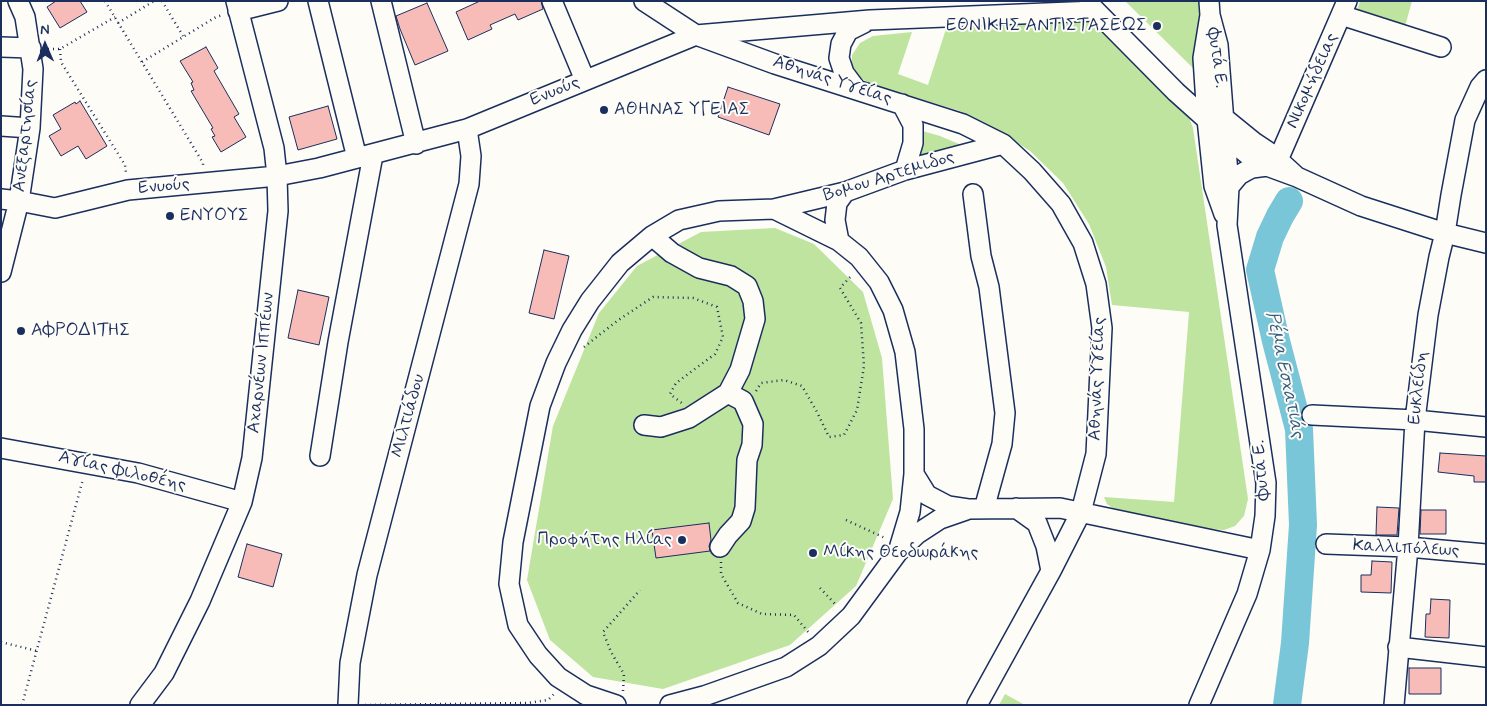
<!DOCTYPE html>
<html>
<head>
<meta charset="utf-8">
<style>
  body { margin:0 }
  #map { position:relative; width:1487px; height:706px; overflow:hidden; background:#fdfcf7; font-family:Mynerve,sans-serif }
  canvas { display:block }
  .frame { position:absolute; inset:0; border:2px solid #1b2f5e; pointer-events:none }
  .north { position:absolute; left:20px; top:20px; width:50px; height:50px; -webkit-text-stroke:4px #fdfcf7; paint-order:stroke; rotate:359deg; font-size:14px; font-weight:700; line-height:20px; text-align:center; color:#1b2f5e }
  .north::after { content:''; display:block; margin:auto; width:18px; height:22px; background:#1b2f5e; clip-path:polygon(50% 0,100% 100%,50% 72%,0 100%) }
</style>
</head>
<body>
<div id="map">
<canvas width="1487" height="706"></canvas>
<div class="frame"></div>
<div class="north">N</div>
</div>
<script>
const context = document.querySelector('canvas').getContext('2d');
context.lineJoin = 'round';
function paint(path, color) { context.fillStyle = color; context.fill(path, 'evenodd'); }
const toPath = rows => new Path2D(rows.map(r => 'M' + r).join(''));
function trace(path, color, width, dash) { context.strokeStyle = color; context.lineWidth = width; context.lineCap = dash ? 'butt' : 'round'; context.setLineDash(dash || []); context.stroke(path); }
function label(font, color, halo, rows, align = 'center') {
  context.font = font + ' Mynerve,sans-serif'; context.lineWidth = 4; context.setLineDash([]); context.textBaseline = 'middle'; context.strokeStyle = halo; context.fillStyle = color; for (const [text, x, y, turn = 0] of rows) {
    context.save(); context.translate(x, y); context.rotate((+turn || 0) * Math.PI / 180); context.textAlign = isNaN(turn) ? turn : align; if (halo) context.strokeText(text, 0, 0); context.fillText(text, 0, 0); context.restore();
  }
}
paint(toPath([
  [1125,1,1202,1,1197,72],
  [1360,1,1412,1,1404,30,1355,16],
  [1075,18,1097,21,1187,112,1193,128,1248,499,1244,516,1235,526,1224,530,1208,529,1114,509,1107,504,1104,497,1174,502,1189,312,1112,305,1106,267,1089,224,1063,183,1030,151,991,126,960,111,871,84,857,76,852,66,852,55,860,43,873,36,912,32,898,74,928,85,946,29],
  [919,130,940,136,966,147,916,162],
  [775,228,814,244,863,292,882,358,893,499,856,586,790,645,663,689,593,677,550,640,527,580,553,426,599,313,637,266,701,232],
  [1005,694,1025,705,999,705]
]), '#bee49f');
trace(toPath([
  [1287,705,1295,643,1303,525,1299,429,1276,341,1260,270,1270,237,1280,216,1289,201]
]), '#78c6d7', 28);
const building = toPath([
  [56,1,80,1,87,12,60,28,47,7,56,1],
  [480,1,541,1,543,9,518,20,515,14,490,25,492,29,468,40,456,12,480,1],
  [427,3,448,51,415,65,400,29,396,16,427,3],
  [206,47,218,68,214,71,239,114,234,117,246,137,221,152,212,137,215,136,211,129,213,128,191,91,194,90,191,83,193,82,180,61,206,47],
  [728,87,780,104,769,135,718,117,728,87],
  [80,101,107,146,86,159,78,146,61,156,49,136,61,129,53,115,75,102,76,104,80,101],
  [328,106,337,139,298,150,289,117,328,106],
  [544,250,569,256,554,319,529,313,544,250],
  [298,290,329,297,319,345,288,338,298,290],
  [1440,453,1486,456,1486,482,1474,482,1474,476,1438,472,1440,453],
  [1377,507,1399,508,1397,535,1376,535,1377,507],
  [1421,510,1446,510,1446,534,1420,534,1421,510],
  [709,523,711,540,709,546,710,551,656,558,652,530,709,523],
  [247,544,282,554,273,587,238,577,247,544],
  [1372,561,1392,562,1391,593,1361,592,1361,575,1371,575,1372,561],
  [1431,599,1450,600,1449,638,1425,637,1426,614,1430,614,1431,599],
  [1409,668,1441,668,1441,694,1409,694,1409,668]
]);
paint(building, '#f7bbb8');
trace(building, '#1b2f5e', 1);
const minor = toPath([
  [318,1,357,158],
  [381,1,416,144],
  [552,1,585,80],
  [644,1,696,35,775,64,963,124,1003,144,1032,171,1061,204,1083,243,1096,284,1102,328,1096,454,1081,512,1051,571,977,705],
  [1209,1,1210,15,1203,58,1207,119,1214,186,1224,214],
  [1089,4,1176,92,1225,136,1247,154,1267,166,1297,177,1273,155,1255,143,1223,117,1207,119],
  [238,11,278,1],
  [1341,15,1441,47],
  [1,47,31,48],
  [856,89,844,73,839,58,841,44,848,31,864,23],
  [902,104,913,125,913,143,905,170],
  [1,126,30,128],
  [1278,160,1347,1],
  [1297,177,1361,206,1445,233,1486,243],
  [1229,187,1239,175,1246,171,1252,168,1267,166],
  [973,194,981,256,989,287,1005,413,1002,444,984,509],
  [1,199,19,201,55,208,128,190,277,176,319,168,467,129,696,35,870,20,1096,11],
  [774,209,845,192,905,170,1003,144],
  [839,241,835,220,837,203,845,192],
  [1,272,19,201,30,128,33,69,25,17,18,1],
  [1312,415,1415,420,1486,427],
  [644,425,661,427,689,418,728,393,740,370,755,319,753,301,747,286,731,276,699,268,672,253,652,236],
  [1,448,138,473,242,502],
  [320,456,338,342,373,155],
  [914,474,927,495,948,506,968,509,1060,508,1260,550],
  [1016,508,1037,523,1046,546,1051,571],
  [1326,544,1408,547,1486,554],
  [720,547,728,535,741,521,745,508,747,460,752,445,753,424,743,401,728,393],
  [898,552,917,534,940,519,966,510],
  [1398,647,1486,657],
  [140,705,164,673,200,601,242,502,252,458,278,211,277,176,274,148,236,1],
  [348,705,350,663,367,575,469,184,471,156,467,129],
  [616,705,586,695,558,677,538,655,518,625,509,584,513,542,540,406,556,363,572,330,590,301,620,263,652,236,679,220,719,211,774,209,839,241,859,257,879,282,893,310,905,352,914,429,914,474,910,512,898,552,851,616,819,646,786,667,704,696,670,705],
  [1199,705,1247,594,1260,550,1265,516,1266,483,1227,225,1229,187,1218,45,1210,15],
  [1394,705,1408,547,1415,420,1428,315,1439,257,1445,233,1451,195,1465,120,1480,87,1486,80]
]);
trace(minor, '#1b2f5e', 22);
trace(toPath([
  [105,1,203,163,203,168],
  [162,1,183,36],
  [118,23,154,1],
  [48,49,60,49,115,17],
  [60,49,61,62,125,165,126,173],
  [142,62,216,17,223,15],
  [584,347,617,321,653,297,693,298,717,307,723,337,715,354,676,383,670,394,683,404],
  [756,391,761,383,784,380,802,386,817,412,829,437,844,435,857,410,864,366,861,323,840,288,852,275],
  [846,520,885,538],
  [721,562,721,574,738,603,762,614,794,615,809,633],
  [820,588,837,606],
  [1,642,37,651],
  [623,691,624,674,611,652,603,632,640,590],
  [22,705,83,479],
  [365,705,528,703,548,700,554,694]
]), '#1b2f5e', 2.5, [1, 4]);
trace(minor, '#fdfcf7', 19);
for (const [x, y, r, color] of [
  [1157,26,5,"#1b2f5e"],
  [604,110,5,"#1b2f5e"],
  [170,216,5,"#1b2f5e"],
  [21,331,5,"#1b2f5e"],
  [682,540,5,"#1b2f5e"],
  [813,553,5,"#1b2f5e"]
]) { const dot = new Path2D(); dot.arc(x, y, r, 0, 2 * Math.PI); context.fillStyle = color; context.fill(dot); trace(dot, '#fdfcf7', 2); }
label('18px', '#1b2f5e', '#fdfcf7', [
  ["ΕΘΝΙΚΗΣ ΑΝΤΙΣΤΑΣΕΩΣ",1147,26,"right"],
  ["ΑΘΗΝΑΣ ΥΓΕΙΑΣ",614,110],
  ["ΕΝΥΟΥΣ",180,216],
  ["ΑΦΡΟΔΙΤΗΣ",31,331],
  ["Προφήτης Ηλίας",672,540,"right"],
  ["Μίκης Θεοδωράκης",823,553]
], 'left');
label('18px', '#1b2f5e', '#fdfcf7', [
  ["Φυτά Ε.",1216,58,82],
  ["Αθηνάς Υγείας",832,81,18],
  ["Νικομήδειας",1313,81,-66],
  ["Ενυούς",555,92,-22],
  ["Ανεξαρτησίας",26,136,-84],
  ["Βομου Αρτεμιδος",889,177,-17],
  ["Ενυούς",164,187,-5],
  ["Αχαρνέων Ιππέων",262,363,-84],
  ["Αθηνάς Υγείας",1098,379,-88],
  ["Ευκλείδη",1419,388,-84],
  ["Μιλτιάδου",409,416,-75],
  ["Φυτά Ε.",1262,470,-95],
  ["Αγίας Φιλοθέης",122,472,13],
  ["Καλλιπόλεως",1406,549,3]
]);
label('italic 19px', '#375c82', '#fdfcf7', [
  ["Ρέμα Εσχατιάς",1284,375,78]
]);
</script>
</body>
</html>
